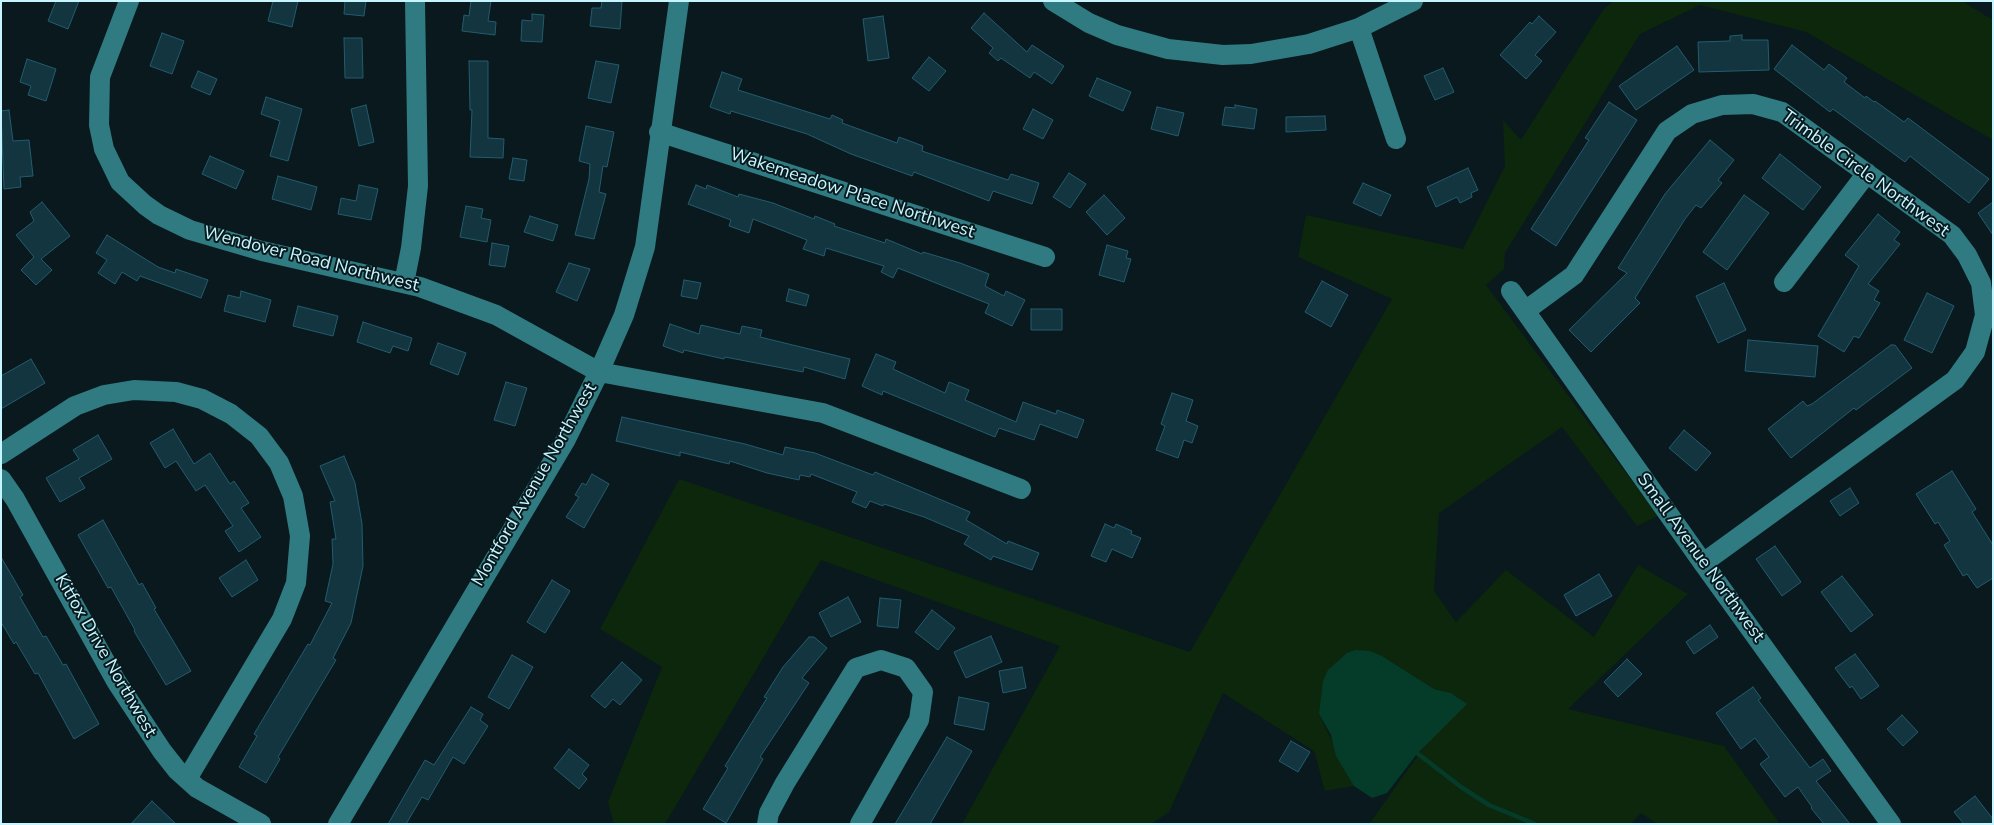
<!DOCTYPE html>
<html>
<head>
<meta charset="utf-8">
<style>
  body { margin:0 }
  #map { position:relative; width:1994px; height:825px; overflow:hidden; background:#09191d; font-family:"Nunito Sans",sans-serif }
  canvas { display:block }
  .frame { position:absolute; inset:0; border:2px solid #c5f6ff; pointer-events:none }
</style>
</head>
<body>
<div id="map">
<canvas width="1994" height="825"></canvas>
<div class="frame"></div>
</div>
<script>
const context = document.querySelector('canvas').getContext('2d');
context.lineJoin = 'round';
function paint(path, color) { context.fillStyle = color; context.fill(path, 'evenodd'); }
const toPath = rows => new Path2D(rows.map(r => 'M' + r).join(''));
function trace(path, color, width, dash) { context.strokeStyle = color; context.lineWidth = width; context.lineCap = dash ? 'butt' : 'round'; context.setLineDash(dash || []); context.stroke(path); }
function label(font, color, halo, rows, align = 'center') {
  context.font = font + ' "Nunito Sans",sans-serif'; context.lineWidth = 4; context.setLineDash([]); context.textBaseline = 'middle'; context.strokeStyle = halo; context.fillStyle = color; for (const [text, x, y, turn = 0] of rows) {
    context.save(); context.translate(x, y); context.rotate((+turn || 0) * Math.PI / 180); context.textAlign = isNaN(turn) ? turn : align; if (halo) context.strokeText(text, 0, 0); context.fillText(text, 0, 0); context.restore();
  }
}
paint(toPath([
  [1613,1,1962,1,1993,20,1993,140,1806,32,1700,5,1640,34,1505,253,1504,269,1486,285,1658,516,1637,526,1562,427,1439,513,1434,591,1456,622,1506,570,1594,637,1638,565,1688,594,1568,709,1724,746,1780,824,1657,824,1641,813,1630,824,1369,824,1459,698,1451,693,1434,689,1382,656,1319,714,1354,786,1325,791,1314,751,1223,693,1169,812,1151,824,962,824,1060,646,821,560,665,824,614,824,608,802,662,667,600,629,679,479,1190,652,1392,299,1298,257,1306,215,1463,249,1505,166,1503,120,1521,140,1603,10]
]), '#0c270c');
paint(toPath([
  [1355,650,1370,651,1382,656,1434,689,1451,693,1467,704,1417,754,1387,793,1372,798,1354,786,1336,756,1331,735,1319,714,1323,681,1328,670,1347,653]
]), '#043b29');
trace(toPath([
  [1413,750,1461,787,1489,805,1535,824]
]), '#043b29', 4.5);
const building = toPath([
  [56,1,79,1,68,29,48,21,56,1],
  [273,1,298,1,292,27,268,21,273,1],
  [345,1,366,1,364,16,344,14,345,1],
  [471,1,491,1,488,21,496,22,495,35,462,31,464,15,469,16,471,1],
  [602,1,622,1,620,29,590,26,592,8,601,8,602,1],
  [984,13,1027,52,1032,45,1064,66,1052,84,1034,72,1030,78,1001,58,998,61,989,53,993,48,971,28,984,13],
  [532,14,544,15,542,42,521,41,522,20,532,21,532,14],
  [883,16,889,58,868,61,863,19,883,16],
  [1539,16,1556,32,1535,55,1542,61,1526,79,1500,55,1530,22,1532,24,1539,16],
  [162,33,184,41,172,74,150,66,162,33],
  [1742,35,1742,40,1768,40,1769,70,1699,72,1698,42,1730,41,1730,36,1742,35],
  [344,38,362,38,363,78,345,78,344,38],
  [1792,45,1824,70,1829,64,1847,78,1844,82,1865,98,1866,96,1874,102,1875,101,1904,122,1908,118,1989,179,1969,203,1910,156,1905,162,1833,109,1830,112,1774,69,1792,45],
  [1677,46,1694,70,1636,110,1619,86,1677,46],
  [929,57,946,71,929,91,912,78,929,57],
  [27,59,56,69,46,101,28,95,31,86,20,82,27,59],
  [469,61,488,61,488,138,504,139,503,158,470,157,472,110,470,110,469,61],
  [596,61,619,65,611,103,588,98,596,61],
  [1443,68,1454,92,1435,100,1424,76,1443,68],
  [198,71,217,79,210,95,191,87,198,71],
  [722,72,742,79,738,90,830,119,832,115,843,120,842,123,897,143,899,137,923,146,922,151,1008,180,1011,174,1039,183,1032,204,993,191,989,201,914,172,912,176,851,154,807,134,731,111,730,114,710,107,722,72],
  [1097,78,1131,92,1123,111,1089,96,1097,78],
  [266,97,302,109,288,161,270,156,280,121,261,114,266,97],
  [1609,102,1637,120,1556,246,1531,229,1589,140,1585,138,1609,102],
  [366,105,374,142,359,146,351,109,366,105],
  [1235,105,1257,109,1254,129,1222,125,1225,107,1235,108,1235,105],
  [1157,107,1184,113,1178,136,1151,129,1157,107],
  [1033,109,1053,120,1043,139,1023,129,1033,109],
  [9,110,13,141,29,140,33,176,20,177,21,187,4,189,1,111,9,110],
  [1325,116,1326,130,1286,132,1286,117,1325,116],
  [586,126,614,132,607,167,603,166,599,192,606,194,594,239,575,235,589,179,590,164,579,161,586,126],
  [1710,140,1734,160,1718,180,1722,183,1701,208,1696,205,1685,219,1635,298,1640,303,1591,352,1569,330,1627,273,1618,268,1665,194,1710,140],
  [1780,154,1821,187,1803,210,1762,178,1780,154],
  [210,156,244,171,236,189,202,174,210,156],
  [513,158,527,160,524,181,509,179,513,158],
  [1468,168,1478,190,1471,193,1472,197,1460,203,1457,197,1436,207,1427,187,1468,168],
  [1069,173,1086,184,1070,208,1053,197,1069,173],
  [278,176,317,187,311,210,272,199,278,176],
  [1363,183,1391,195,1381,216,1353,203,1363,183],
  [359,185,378,189,371,220,338,214,341,198,356,201,359,185],
  [696,185,706,189,707,185,738,197,739,194,773,203,814,219,815,216,835,224,834,226,885,243,886,239,922,254,923,252,960,263,989,274,985,286,1004,296,1006,291,1025,300,1012,326,985,313,989,304,898,268,893,278,881,272,884,266,826,248,824,256,803,249,807,240,753,219,749,233,729,226,731,220,688,204,696,185],
  [1104,195,1125,218,1107,235,1086,212,1104,195],
  [1744,195,1769,213,1727,270,1703,252,1744,195],
  [42,202,70,236,41,259,52,270,36,285,21,270,34,257,16,235,34,221,30,212,42,202],
  [1993,202,1993,235,1978,213,1993,202],
  [466,206,483,209,481,218,491,220,487,242,460,237,466,206],
  [1878,214,1900,232,1894,240,1900,244,1868,284,1879,291,1874,300,1880,303,1859,338,1854,336,1844,352,1818,336,1859,266,1845,255,1878,214],
  [530,216,558,225,553,241,524,232,530,216],
  [107,235,158,267,175,273,176,269,208,280,201,298,140,276,137,281,122,272,115,284,98,273,107,260,96,253,107,235],
  [492,243,509,246,505,267,489,265,492,243],
  [1107,245,1128,251,1126,258,1131,259,1124,282,1099,275,1107,245],
  [569,263,590,269,577,301,556,292,569,263],
  [684,280,701,283,697,299,681,296,684,280],
  [1322,281,1348,295,1331,327,1305,312,1322,281],
  [1724,283,1746,330,1718,343,1696,296,1724,283],
  [789,289,809,295,806,306,786,301,789,289],
  [241,291,271,300,265,322,224,311,228,295,240,298,241,291],
  [1927,293,1954,306,1932,353,1904,340,1927,293],
  [298,306,338,316,333,336,293,326,298,306],
  [1031,309,1062,309,1062,330,1031,330,1031,309],
  [363,322,412,338,408,351,393,346,390,353,357,342,363,322],
  [670,324,699,334,701,325,740,334,742,326,762,330,760,337,850,359,845,379,804,367,803,372,725,357,724,359,684,350,683,353,663,346,670,324],
  [1748,340,1818,346,1815,377,1745,371,1748,340],
  [438,343,466,353,458,375,430,364,438,343],
  [1891,345,1895,345,1912,368,1856,410,1854,408,1791,458,1768,429,1803,401,1807,406,1812,404,1891,345],
  [876,354,896,362,893,369,945,393,949,382,969,390,965,400,1016,422,1023,402,1056,414,1057,410,1084,420,1077,438,1040,424,1034,440,999,428,995,437,883,391,882,395,862,386,876,354],
  [31,359,45,383,1,409,1,376,31,359],
  [506,382,527,388,515,426,494,420,506,382],
  [1172,393,1193,400,1186,421,1198,426,1192,443,1184,440,1178,458,1156,450,1165,426,1161,424,1172,393],
  [622,417,745,444,783,455,785,447,815,453,873,475,875,472,970,512,966,520,1007,544,1008,541,1039,553,1032,570,993,556,991,560,964,544,969,536,924,517,884,504,883,506,870,501,866,508,852,502,857,492,811,474,810,477,800,475,799,480,767,473,730,461,729,464,680,452,680,456,616,441,622,417],
  [173,429,194,464,210,453,230,484,234,481,249,503,241,508,261,537,239,552,225,531,233,526,205,485,196,491,176,461,165,468,150,443,173,429],
  [1684,430,1711,453,1696,471,1669,448,1684,430],
  [98,435,112,459,79,478,85,488,60,502,46,478,79,459,73,450,98,435],
  [344,456,355,483,362,524,363,566,351,623,333,658,336,660,278,757,280,759,266,783,239,767,257,736,254,734,308,644,310,645,332,603,325,601,333,564,332,539,336,539,330,502,335,501,320,466,344,456],
  [1952,471,1976,509,1972,512,1993,545,1993,578,1977,588,1967,574,1963,576,1944,545,1950,541,1938,522,1935,524,1916,494,1952,471],
  [592,474,609,484,584,528,566,517,579,497,575,495,582,483,586,485,592,474],
  [1850,488,1859,503,1840,516,1830,501,1850,488],
  [103,520,139,585,142,583,156,608,154,609,191,671,166,685,134,631,135,630,111,587,108,588,78,535,103,520],
  [1105,524,1114,528,1116,524,1132,531,1131,534,1141,538,1132,558,1112,549,1106,562,1091,556,1105,524],
  [1775,546,1801,582,1782,596,1756,559,1775,546],
  [1,557,23,595,20,597,43,637,46,636,63,665,66,664,99,724,74,739,38,673,35,674,16,642,14,644,1,622,1,557],
  [246,560,258,580,232,597,219,578,246,560],
  [1599,574,1612,596,1576,616,1564,595,1599,574],
  [1842,576,1873,615,1851,632,1821,592,1842,576],
  [552,580,570,591,545,633,527,622,552,580],
  [848,597,861,622,831,637,819,613,848,597],
  [880,598,901,600,898,628,877,626,880,598],
  [932,610,955,628,938,650,915,632,932,610],
  [1710,625,1718,637,1694,654,1686,642,1710,625],
  [991,636,1002,662,966,678,954,652,991,636],
  [809,637,814,637,827,648,802,678,809,683,760,757,763,759,726,823,703,809,728,768,725,766,767,698,764,697,783,667,809,637],
  [1855,654,1879,686,1861,699,1852,686,1850,688,1835,668,1855,654],
  [512,655,533,667,509,709,488,697,512,655],
  [1627,659,1642,674,1618,697,1604,682,1627,659],
  [622,662,642,680,620,705,613,699,605,708,591,696,622,662],
  [1022,667,1026,688,1003,693,999,671,1022,667],
  [1753,687,1761,698,1758,700,1810,768,1823,759,1831,771,1816,781,1850,824,1824,824,1811,808,1812,807,1798,787,1785,797,1760,764,1769,757,1755,738,1741,749,1716,713,1753,687],
  [959,697,989,703,984,730,954,724,959,697],
  [471,707,483,714,480,720,488,726,464,764,453,757,428,800,422,797,406,824,388,824,425,760,434,765,471,707],
  [1902,715,1918,732,1903,746,1887,729,1902,715],
  [947,737,972,751,930,824,895,824,947,737],
  [1291,741,1310,752,1298,772,1279,761,1291,741],
  [569,749,589,765,582,774,587,779,579,789,554,768,569,749],
  [1975,796,1993,819,1993,824,1964,824,1954,812,1975,796],
  [152,801,176,824,131,824,152,801]
]);
paint(building, '#133540');
trace(building, '#235c6e', 1);
trace(toPath([
  [129,1,100,77,99,125,104,149,120,182,145,205,159,215,190,230,262,251,420,287,496,315,599,372,823,413,1021,489],
  [1053,1,1089,23,1117,35,1168,49,1223,55,1251,54,1309,44,1359,28,1413,1],
  [1359,28,1396,139],
  [659,132,1045,257],
  [1784,282,1867,173],
  [404,283,411,248,418,186,415,1],
  [1511,291,1703,563,1891,824],
  [1525,311,1574,275,1667,131,1692,114,1722,105,1753,104,1782,112,1952,235,1967,255,1981,283,1985,315,1975,352,1955,380,1703,563],
  [1,454,75,406,104,395,134,390,176,392,202,399,231,414,259,436,279,463,293,496,300,536,296,583,282,619,187,779],
  [1,479,15,499,116,681,162,751,177,770,197,788,261,824],
  [338,824,565,441,599,372,624,315,645,247,679,1],
  [767,824,769,813,785,783,856,668,881,660,906,668,923,692,919,720,860,824]
]), '#2f7b81', 20);
label('18px', '#c5f6ff', '#09191d', [
  ["Trimble Circle Northwest",1865,174,36],
  ["Wakemeadow Place Northwest",852,194,18],
  ["Wendover Road Northwest",311,260,14],
  ["Montford Avenue Northwest",535,485,-60],
  ["Small Avenue Northwest",1700,558,54],
  ["Kitfox Drive Northwest",105,656,60]
]);
</script>
</body>
</html>
